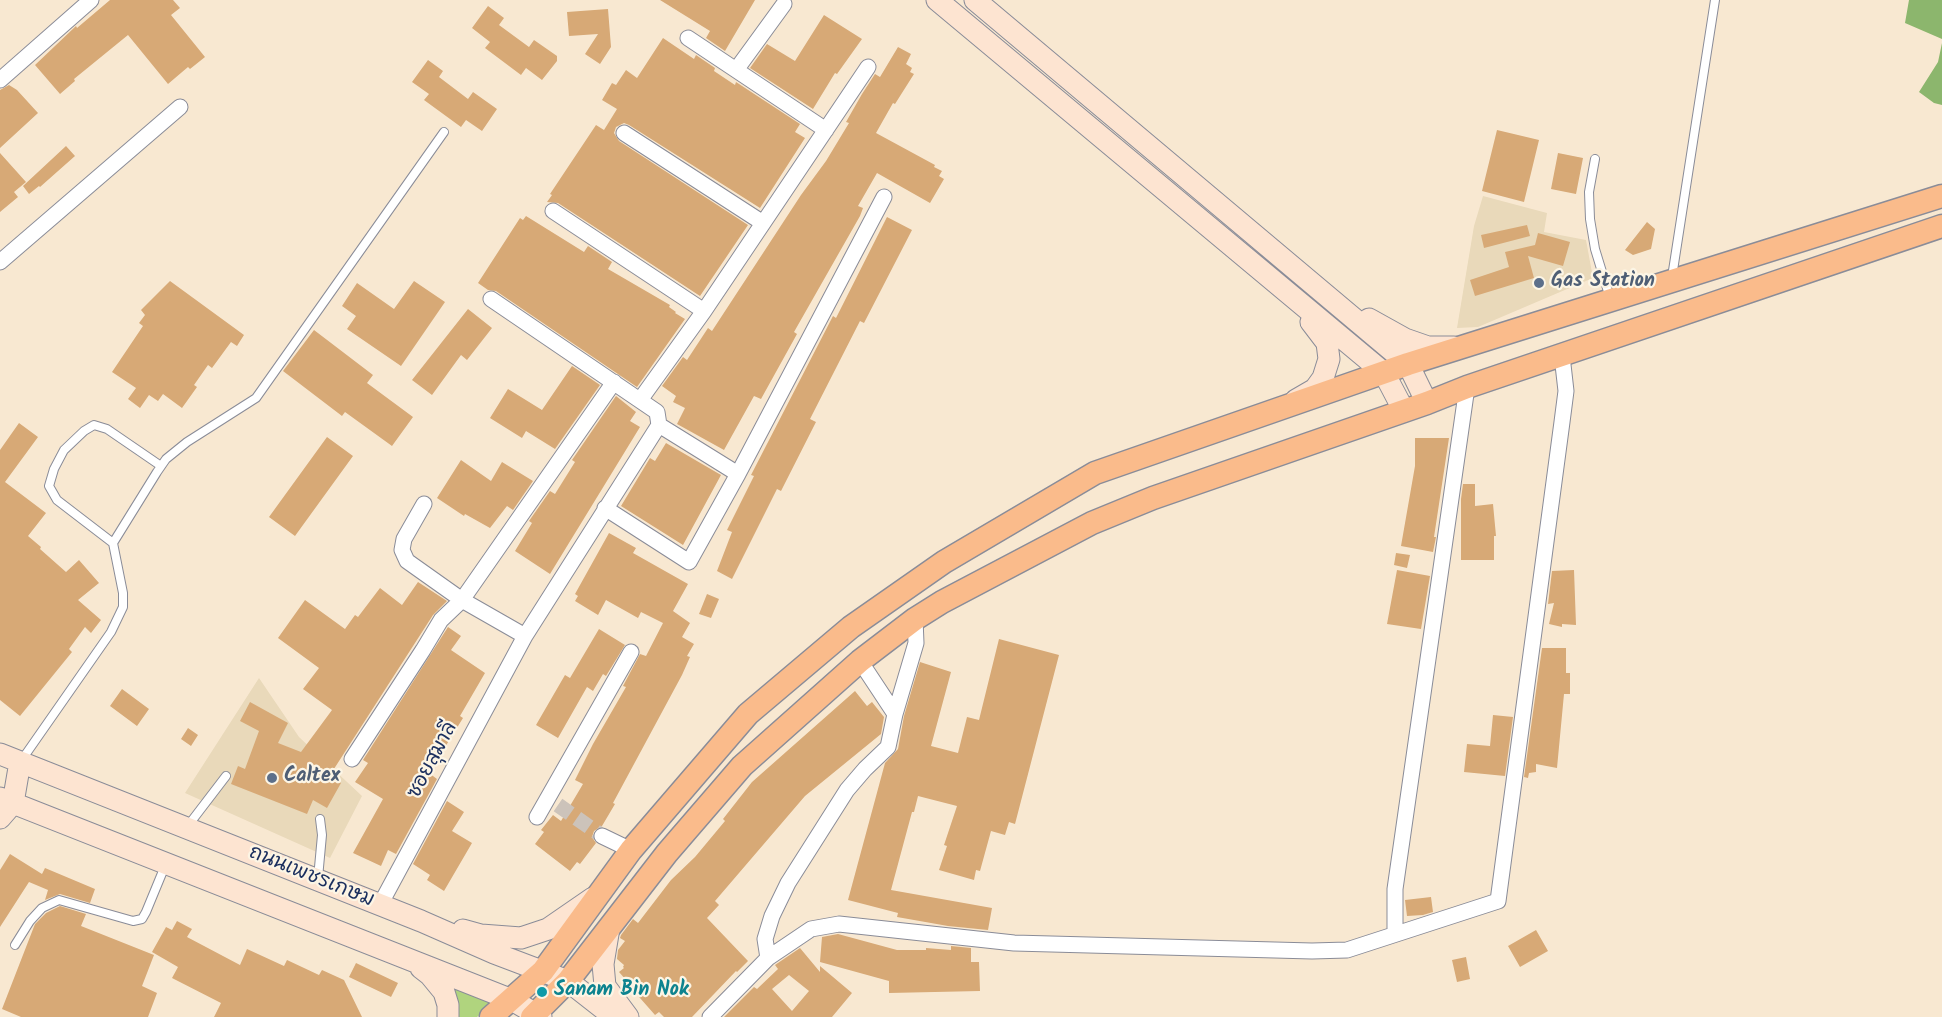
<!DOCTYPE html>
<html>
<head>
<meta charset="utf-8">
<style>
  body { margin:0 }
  canvas { display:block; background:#f8e8d1 }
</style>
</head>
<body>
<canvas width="1942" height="1017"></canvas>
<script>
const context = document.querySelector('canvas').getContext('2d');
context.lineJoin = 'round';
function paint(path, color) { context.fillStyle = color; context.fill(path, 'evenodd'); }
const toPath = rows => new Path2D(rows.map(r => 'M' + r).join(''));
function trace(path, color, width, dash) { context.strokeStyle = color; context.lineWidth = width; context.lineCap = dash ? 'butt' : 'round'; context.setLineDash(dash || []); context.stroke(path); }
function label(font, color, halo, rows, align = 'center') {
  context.font = font + ' Kalam,"Playpen Sans Thai",sans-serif'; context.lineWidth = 4.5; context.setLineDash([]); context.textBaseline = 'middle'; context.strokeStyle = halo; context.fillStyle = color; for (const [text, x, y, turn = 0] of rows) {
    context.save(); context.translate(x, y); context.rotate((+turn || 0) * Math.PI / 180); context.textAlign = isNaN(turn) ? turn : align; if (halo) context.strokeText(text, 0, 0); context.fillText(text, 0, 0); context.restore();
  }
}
paint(toPath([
  [1483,196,1547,213,1544,232,1586,240,1593,278,1478,327,1457,328,1474,226],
  [259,678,299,737,362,796,330,858,185,793]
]), '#e9d9ba');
paint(toPath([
  [450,983,494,1004,477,1017,459,1017]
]), '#b0d47e');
paint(toPath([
  [1909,0,1942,0,1942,39,1905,23],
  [1942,43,1942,105,1934,103,1919,92,1938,62]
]), '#8cb66d');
paint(toPath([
  [110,0,173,0,180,8,171,15,205,57,190,69,188,67,168,84,128,35,74,79,75,81,60,94,35,65,76,26,77,28],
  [660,0,755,0,725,51,706,38,710,31],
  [488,6,504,18,499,25,529,47,534,40,557,56,557,61,542,80,526,68,521,75,485,48,490,42,472,28],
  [608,9,611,47,600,64,585,54,598,34,569,36,567,12],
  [824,15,862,39,837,74,835,73,813,109,750,68,767,44,795,61],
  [663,38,694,59,696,55,715,68,714,71,735,85,736,82,800,124,795,132,805,138,760,208,629,125,624,123,616,127,614,133,619,141,748,225,700,296,558,203,547,202,552,195,550,194,596,125,604,130,617,109,602,100,612,83,616,85,626,70,637,78],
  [898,47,911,54,906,64,912,68,910,72,914,74,895,104,893,103,876,133,935,165,934,167,942,171,939,176,944,179,930,203,877,173,858,206,863,208,860,216,794,332,797,334,761,399,754,396,724,450,677,424,685,408,673,402,676,396,662,386,683,357,687,360,708,328,712,331,801,195,826,161,849,123,846,122,862,94,875,74,880,77],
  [428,60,443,71,439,77,468,99,473,92,497,109,482,131,466,120,461,127,424,100,429,94,412,82],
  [9,85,17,90,38,113,0,148,0,90],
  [1497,130,1539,140,1524,202,1482,191],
  [66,146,75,156,40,187,39,186,29,194,23,186],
  [0,153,26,182,14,192,18,197,0,212],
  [1558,153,1583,158,1576,194,1551,189],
  [526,216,584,252,588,246,612,262,608,269,670,305,669,307,676,312,675,313,685,319,637,387,496,291,488,290,478,283,520,218,523,220],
  [887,217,912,230,864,323,860,321,810,419,816,422,781,491,777,489,732,579,717,571,732,532,727,530,754,476,751,475,833,316,836,318],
  [1647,222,1655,229,1651,249,1633,255,1625,250],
  [1527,225,1530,236,1484,248,1481,235],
  [1538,233,1570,242,1563,266,1528,256,1534,278,1475,296,1470,280,1509,267,1505,252,1535,245],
  [170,281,244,335,237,346,231,342,212,368,208,365,194,385,197,387,182,408,163,394,158,401,149,395,140,408,128,399,136,388,112,372,143,326,139,323,145,315,141,310],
  [414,281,445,302,401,366,347,329,356,316,342,306,357,283,394,309],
  [468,309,492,328,467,360,461,355,432,395,412,380],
  [314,330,373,375,367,383,413,417,392,446,345,412,342,416,283,371],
  [572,366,600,385,555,449,526,431,522,438,490,418,508,389,542,410],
  [616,396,636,412,630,421,640,427,550,574,515,551,532,523,529,521,550,491,555,494,575,462,572,460],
  [19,423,38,437,5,482,46,513,28,536,41,547,40,549,66,572,79,560,99,583,78,600,101,620,91,633,85,627,69,649,72,652,20,716,0,700,0,450],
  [327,437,353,456,295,536,269,517],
  [1415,438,1449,438,1434,537,1436,537,1433,552,1401,546,1415,466],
  [666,443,721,475,683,545,621,506,650,458,655,461],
  [461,460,491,481,502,462,533,481,513,510,507,506,490,528,465,514,464,516,437,498],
  [1463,484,1475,484,1475,506,1493,504,1496,536,1494,536,1494,560,1461,560,1461,499],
  [609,533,636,548,633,553,688,584,673,611,690,623,682,637,694,644,687,656,690,657,682,675,613,803,615,804,602,826,594,831,592,837,596,843,580,864,577,862,570,871,535,844,544,832,541,830,553,815,561,821,583,784,575,780,593,744,626,687,623,686,640,654,646,656,663,623,641,612,638,618,606,600,598,615,575,601,578,596,575,594],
  [1396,553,1410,555,1407,568,1394,565],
  [1397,570,1430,576,1421,629,1387,624],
  [1574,570,1576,625,1562,624,1562,627,1549,624,1554,603,1548,604,1552,571],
  [418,582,447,601,433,615,332,772,341,783,327,808,313,800,307,814,231,784,238,766,245,769,259,731,240,721,250,702,288,723,278,743,301,752,332,710,303,689,319,668,278,638,305,600,345,629,355,615,358,617,380,588,402,605],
  [707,594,719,599,711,618,699,614],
  [448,627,461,636,451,650,485,673,460,716,463,718,429,773,437,779,396,854,388,850,381,866,353,853,383,799,355,782,368,763,363,760],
  [599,629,625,645,606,676,603,674,593,691,587,687,558,738,536,725,565,675,570,678],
  [999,639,1059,655,1015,824,1009,822,1005,835,991,831,980,871,976,870,974,880,939,870,947,846,944,845,957,806,918,796,914,812,912,812,891,890,992,908,988,930,948,926,897,917,898,913,848,900,885,763,898,749,904,716,920,662,951,672,931,746,958,753,967,717,979,720],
  [1542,648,1566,648,1566,673,1570,673,1570,694,1564,694,1557,768,1536,764,1536,772,1529,773,1528,778,1524,777],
  [122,689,149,709,137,726,110,706],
  [855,691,867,706,872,702,884,717,881,734,805,796,715,901,719,905,707,918,748,961,737,972,736,971,692,1017,664,1017,659,1012,655,1015,625,981,626,980,619,972,624,968,623,967,624,965,617,959,618,950,625,941,620,938,621,935,633,919,638,923,671,880,695,857,725,821,723,819,752,782],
  [1493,715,1513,717,1505,776,1464,772,1467,744,1490,746],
  [188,728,198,735,191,746,181,739],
  [447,801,464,812,452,831,472,843,444,891,427,880,430,875,413,864],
  [10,854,42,874,45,868,95,889,90,903,60,894,45,900,48,890,29,882,0,927,0,870],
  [1431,897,1433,912,1423,915,1407,916,1405,900],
  [60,906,86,914,81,926,154,955,142,986,157,993,148,1017,21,1017,2,1009,35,924,46,913],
  [177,921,192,929,187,937,240,965,247,949,284,966,287,960,319,975,322,970,344,980,362,1017,214,1017,221,1003,172,978,178,967,152,952,166,927,172,930],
  [1536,930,1548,951,1520,967,1508,946],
  [838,934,897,950,926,950,926,948,951,950,951,946,971,948,971,962,979,962,980,991,889,993,889,981,820,962,822,937],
  [800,948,820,972,820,966,852,993,832,1017,724,1017,754,987,757,989,778,969,775,965],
  [789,975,809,991,792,1011,772,989],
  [1466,957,1470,979,1457,982,1452,960],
  [356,963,398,983,391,997,349,977]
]), '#d7a976');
trace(toPath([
  [558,805,602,836]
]), '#ccc3ba', 15, [15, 8]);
const lane = toPath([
  [1595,159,1589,192,1590,219,1595,249,1610,298],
  [1672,277,1715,0],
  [113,543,57,500,49,486,54,469,64,450,84,431,94,425,107,429,161,466],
  [21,761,111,632,123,607,123,593,113,543,157,472,166,459,187,442,256,398,444,132],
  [187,827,226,776],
  [318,878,322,835,320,819],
  [15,945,30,921,42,908,59,900,133,921,142,919,146,912,165,866]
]);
const street = toPath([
  [688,38,826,130],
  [736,70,784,4],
  [0,80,91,0],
  [624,133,763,223],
  [553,211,704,311],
  [0,262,180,107],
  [640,400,704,311,868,67],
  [659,425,738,474],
  [424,504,404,539,402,550,407,561,462,600,525,636],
  [605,508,689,562,738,474,884,197],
  [860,661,895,714],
  [352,759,423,650,441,620,462,600,614,382],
  [537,817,631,652],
  [602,836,631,850],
  [380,905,525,636,659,425,657,412,491,299],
  [1395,934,1395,889,1467,387],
  [768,958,765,939,772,916,788,883,847,790,865,769,888,747,895,714,916,643,915,619],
  [710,1017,768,958,811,929,839,924,1014,943,1312,951,1347,950,1498,901,1562,422,1566,391,1562,356]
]);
const secondary = toPath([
  [937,0,1384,373,1404,411],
  [975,0,1408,364,1427,403],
  [1369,319,1405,339,1428,347,1454,347],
  [1296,400,1315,389,1323,378,1329,359,1327,343,1311,322],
  [0,754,421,921,494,953,568,981,614,1017],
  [0,798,512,1000,541,1017],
  [0,818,13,803,20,762],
  [609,928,603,964,605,986,628,1017],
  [463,930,481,935,521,938,548,929,593,898],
  [421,968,430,975,444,992,448,1005,448,1017]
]);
const primary = toPath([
  [491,1017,543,971,631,850,748,714,851,627,944,562,1095,473,1408,364,1942,196],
  [532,1017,568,981,667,853,742,766,860,661,915,619,942,602,1092,523,1153,498,1427,403,1467,387,1942,226]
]);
trace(lane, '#8a8c98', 10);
trace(street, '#8a8c98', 17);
trace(secondary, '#8a8c98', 23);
trace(primary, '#8a8c98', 25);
trace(lane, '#fff', 8);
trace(street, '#fff', 15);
trace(secondary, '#fde4d1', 21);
trace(primary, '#fabb8b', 22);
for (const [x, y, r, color] of [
  [1539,283,6,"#5c6f8a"],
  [272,778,6,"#5c6f8a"],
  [542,992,6,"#0f9aa8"]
]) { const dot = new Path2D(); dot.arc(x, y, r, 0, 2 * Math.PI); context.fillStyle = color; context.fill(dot); trace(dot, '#fcf5e5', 2); }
label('bold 20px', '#4e5e75', '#fcf5e5', [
  ["Gas Station",1551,283],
  ["Caltex",284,778]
], 'left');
label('20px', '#1b2f5e', '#fcf5e5', [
  ["ซอยสุมาลี",434,761,-62],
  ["ถนนเพชรเกษม",311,878,22]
]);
label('bold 20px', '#0d838f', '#fcf5e5', [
  ["Sanam Bin Nok",554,992]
], 'left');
</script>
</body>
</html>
